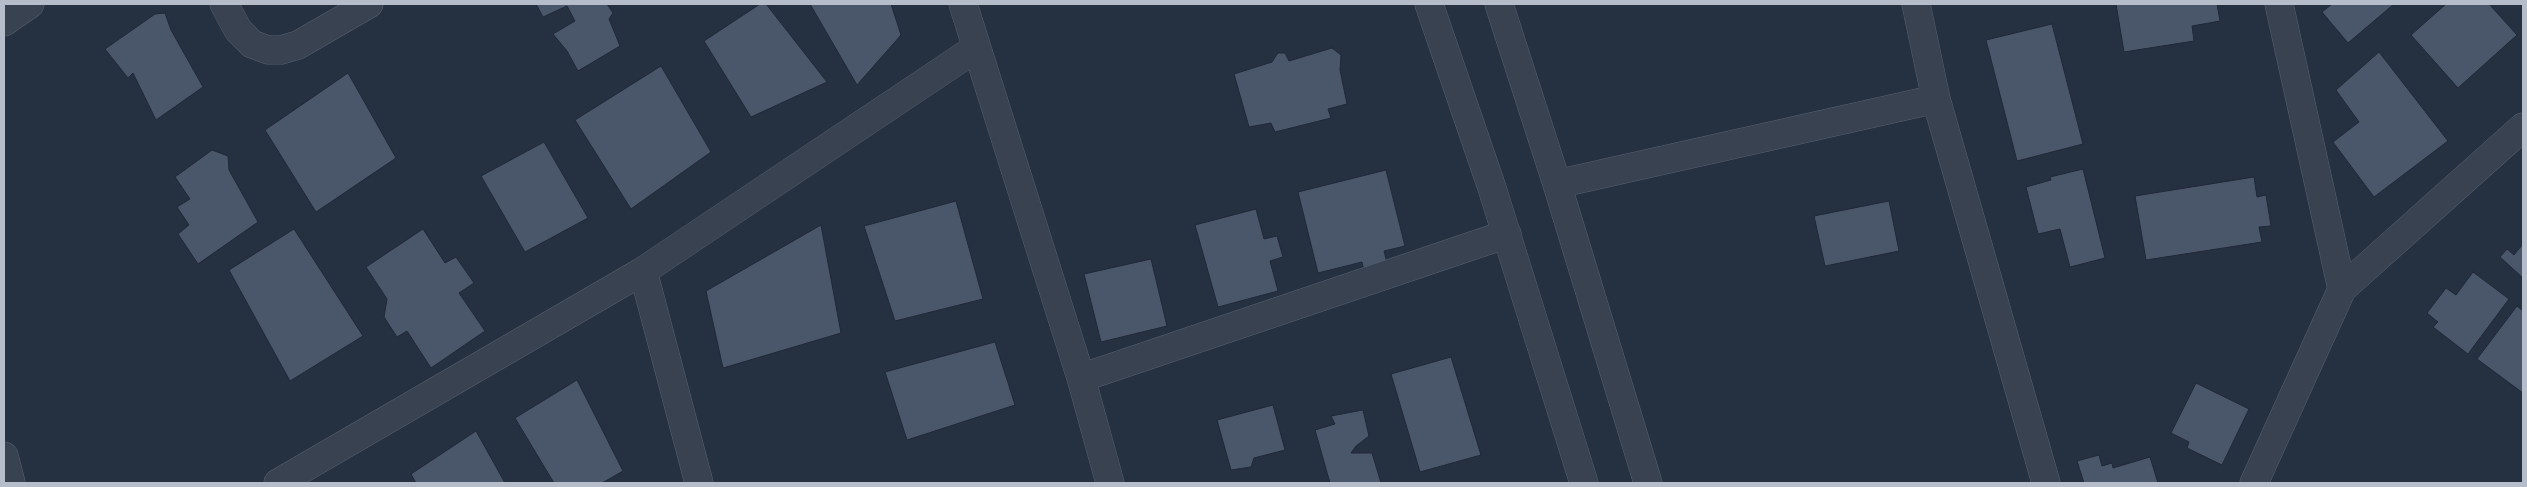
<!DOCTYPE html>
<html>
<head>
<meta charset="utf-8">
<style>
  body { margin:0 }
  #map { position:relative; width:2527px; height:487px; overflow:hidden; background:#253041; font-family:Jost,sans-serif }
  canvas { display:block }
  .frame { position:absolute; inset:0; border:5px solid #b5bdcb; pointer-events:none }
</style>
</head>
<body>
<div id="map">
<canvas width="2527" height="487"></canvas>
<div class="frame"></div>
</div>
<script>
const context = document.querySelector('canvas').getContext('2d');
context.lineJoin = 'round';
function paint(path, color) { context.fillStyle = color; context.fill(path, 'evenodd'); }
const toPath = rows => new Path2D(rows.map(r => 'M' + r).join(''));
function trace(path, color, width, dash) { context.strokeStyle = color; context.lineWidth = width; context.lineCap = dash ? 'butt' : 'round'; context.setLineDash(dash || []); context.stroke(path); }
const building = toPath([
  [536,4,607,4,613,13,609,19,620,46,578,71,567,51,553,34,575,21,567,6,543,17,536,4],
  [760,4,766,4,827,82,751,117,704,41,760,4],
  [810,4,891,4,901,35,857,85,810,4],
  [2116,4,2217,4,2220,21,2192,26,2194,41,2124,52,2116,4],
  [2332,4,2394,4,2348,43,2322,12,2332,4],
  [2446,4,2489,4,2517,35,2458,88,2411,35,2446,4],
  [165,13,171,30,203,87,156,120,133,73,128,78,105,49,155,14,165,13],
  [2052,24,2083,144,2017,161,1986,40,2052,24],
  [1332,48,1341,55,1340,70,1347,104,1328,109,1331,118,1275,132,1271,123,1249,127,1234,74,1272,62,1278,53,1285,53,1289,61,1332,48],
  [2379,52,2448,141,2374,197,2333,142,2359,122,2336,90,2379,52],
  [661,66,711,152,631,209,575,120,661,66],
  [348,73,396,158,316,212,265,130,348,73],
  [544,142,588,218,525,252,481,176,544,142],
  [212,150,228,156,229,170,258,222,198,264,178,234,189,225,177,207,190,199,175,177,212,150],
  [2083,169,2105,258,2070,267,2060,229,2038,234,2026,187,2051,180,2050,177,2083,169],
  [1386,170,1405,246,1384,251,1390,275,1366,280,1362,262,1318,273,1298,192,1386,170],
  [2254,177,2257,197,2266,195,2271,226,2259,227,2262,242,2146,260,2135,196,2254,177],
  [956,201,983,299,895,321,864,226,956,201],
  [1889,201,1899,251,1825,266,1814,216,1889,201],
  [1256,209,1264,239,1277,236,1283,257,1270,261,1278,291,1218,307,1195,225,1256,209],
  [821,225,841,333,723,368,706,291,821,225],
  [294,229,363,336,290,381,229,270,294,229],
  [423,229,445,263,456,257,474,283,459,293,485,331,431,368,407,331,397,337,384,317,387,299,366,267,423,229],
  [2523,244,2523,278,2500,257,2507,249,2514,255,2523,244],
  [1151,259,1167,326,1101,342,1084,274,1151,259],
  [2473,272,2509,299,2468,354,2433,327,2438,322,2427,313,2446,288,2456,295,2473,272],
  [2517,306,2523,311,2523,393,2477,359,2517,306],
  [995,342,1015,405,907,440,885,372,995,342],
  [1451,357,1481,455,1420,472,1391,374,1451,357],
  [577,380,623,471,602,483,554,483,515,418,577,380],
  [2196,383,2249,409,2222,465,2187,448,2189,442,2171,433,2196,383],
  [1273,405,1285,450,1254,458,1251,467,1231,470,1217,420,1273,405],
  [1363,410,1369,436,1356,446,1351,453,1372,453,1381,483,1330,483,1315,430,1335,424,1331,416,1363,410],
  [476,431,505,483,416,483,411,474,476,431],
  [2099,455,2102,466,2112,463,2113,468,2150,457,2158,483,2084,483,2077,461,2099,455]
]);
paint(building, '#4a576a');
trace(building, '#202938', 1);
const minor = toPath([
  [224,4,238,30,252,44,268,50,281,50,298,45,369,4],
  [963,4,1081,378,1110,483],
  [1429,4,1492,188,1584,483],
  [1499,4,1557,184,1648,483],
  [1916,4,1936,99,2046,483],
  [2279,4,2342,289],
  [4,22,30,4],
  [1557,184,1936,99],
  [643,271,699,483],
  [1081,378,1507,234],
  [4,456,11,483],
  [278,483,643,271,976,48],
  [2254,483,2342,289,2523,127]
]);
trace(minor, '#57606e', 29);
trace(minor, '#394250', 28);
</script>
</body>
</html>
